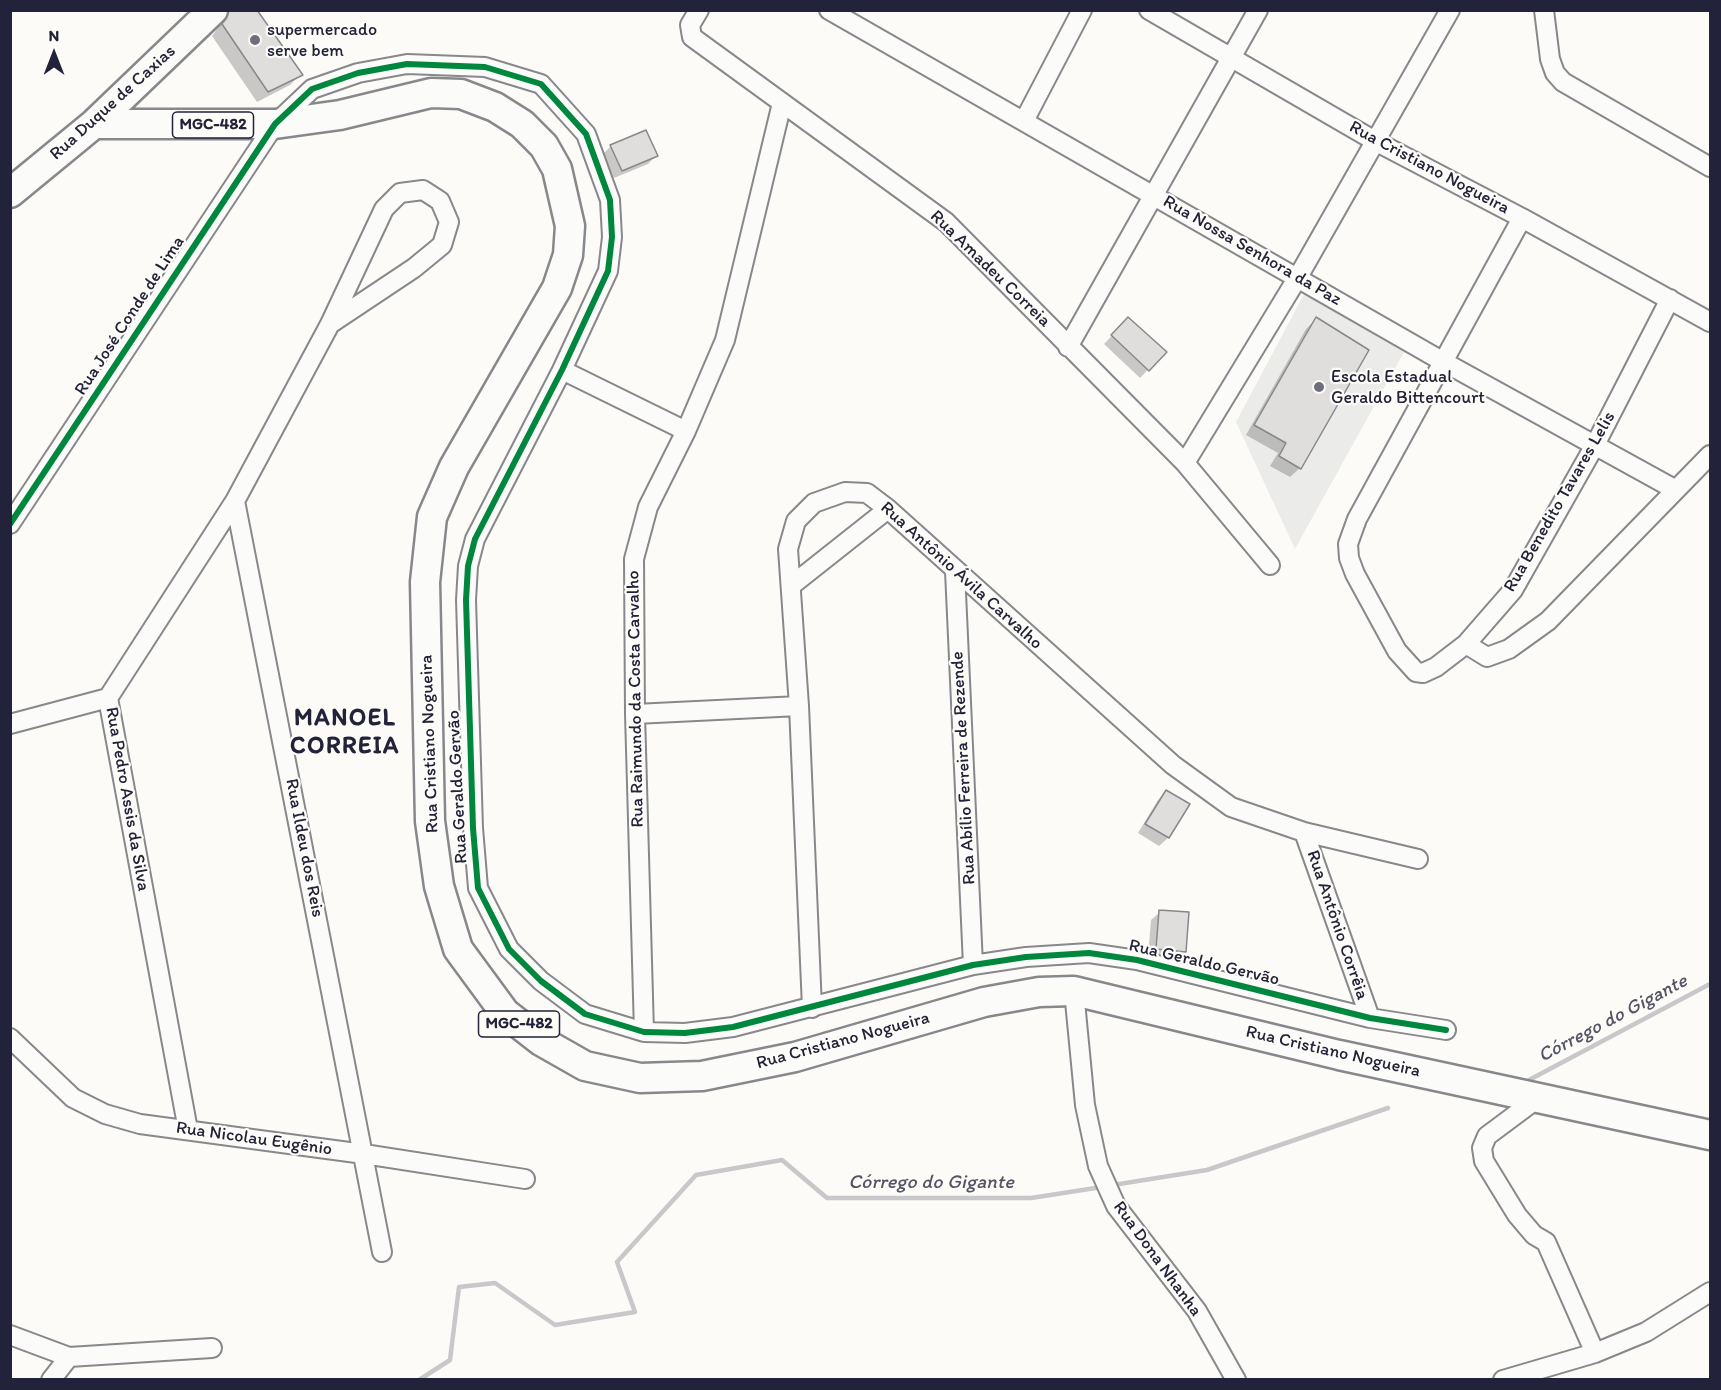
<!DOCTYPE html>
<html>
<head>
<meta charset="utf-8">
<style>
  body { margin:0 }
  #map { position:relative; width:1721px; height:1390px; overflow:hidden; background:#fcfbf8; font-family:Itim,sans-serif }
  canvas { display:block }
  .frame { position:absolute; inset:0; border:12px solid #22223b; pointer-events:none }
  .north { position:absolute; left:24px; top:24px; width:60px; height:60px; -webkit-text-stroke:4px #fdfcf7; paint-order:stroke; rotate:0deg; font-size:16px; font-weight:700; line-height:24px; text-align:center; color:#22223b }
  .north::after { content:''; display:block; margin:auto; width:21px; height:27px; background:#22223b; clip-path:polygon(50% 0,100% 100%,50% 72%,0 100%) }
</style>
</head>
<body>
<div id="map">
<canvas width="1721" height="1390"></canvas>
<div class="frame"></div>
<div class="north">N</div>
</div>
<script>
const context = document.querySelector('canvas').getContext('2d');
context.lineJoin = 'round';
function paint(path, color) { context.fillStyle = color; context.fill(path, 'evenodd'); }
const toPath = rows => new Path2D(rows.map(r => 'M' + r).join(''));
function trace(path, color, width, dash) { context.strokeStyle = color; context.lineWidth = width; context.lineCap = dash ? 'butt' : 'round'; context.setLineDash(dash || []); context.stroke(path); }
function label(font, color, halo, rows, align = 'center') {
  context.font = font + ' Itim,sans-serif'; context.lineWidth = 4.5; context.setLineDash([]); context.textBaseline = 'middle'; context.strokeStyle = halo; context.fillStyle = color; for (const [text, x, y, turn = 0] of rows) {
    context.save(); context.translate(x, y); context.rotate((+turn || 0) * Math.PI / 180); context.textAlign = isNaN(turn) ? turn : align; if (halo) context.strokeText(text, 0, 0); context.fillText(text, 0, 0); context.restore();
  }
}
paint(toPath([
  [1304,294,1404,352,1295,549,1236,422]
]), '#ebebe9');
paint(toPath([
  [229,10,255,10,301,74,290,85,257,102,212,36,218,28,219,21],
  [611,146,656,156,648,164,614,178,603,154],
  [1128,319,1165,352,1140,378,1104,344],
  [1316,319,1300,468,1290,477,1270,466,1278,453,1246,435,1306,329],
  [1166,792,1188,805,1168,838,1159,846,1138,833,1158,800],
  [1160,912,1184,951,1176,959,1148,957,1151,920]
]), '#0003');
trace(toPath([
  [1529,1080,1710,984],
  [1113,1185,1207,1170,1388,1108],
  [419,1380,450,1360,459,1287,495,1283,555,1325,635,1312,617,1262,696,1175,782,1160,827,1198,1031,1198,1102,1187]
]), '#c8c8ca', 4.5);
const building = toPath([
  [229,10,257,10,303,75,268,92,222,24,229,10],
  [646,130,658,156,622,171,610,145,646,130],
  [1128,317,1167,352,1149,371,1111,335,1128,317],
  [1316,317,1369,350,1301,469,1279,456,1286,443,1254,425,1316,317],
  [1166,790,1190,804,1169,838,1145,824,1166,790],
  [1159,910,1189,912,1186,952,1156,949,1159,910]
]);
paint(building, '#dfdedd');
trace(building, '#88888c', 1.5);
const minor = toPath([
  [699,10,690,25,692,37,946,222,1185,463,1270,565],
  [829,10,1442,361,1676,490],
  [1149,10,1375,141,1522,218,1710,322],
  [1544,10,1550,59,1555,73,1563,82,1710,167],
  [1024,121,1082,10],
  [1522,218,1357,519,1348,544,1349,558,1355,574,1397,651,1416,672,1423,673,1436,667,1466,644,1513,590,1595,445,1670,299],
  [330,324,414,268,442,245,449,222,440,201,423,190,400,193,384,209,330,324,235,501,382,1252],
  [1068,347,1258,10],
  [562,370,686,431],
  [1185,463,1298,277,1450,10],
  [10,524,275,124,312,89,358,73,407,64,485,67,541,84,586,134,610,200,612,237,608,271,562,370,475,539,468,566,466,600,473,828,478,888,509,949,541,981,585,1014,644,1032,685,1033,733,1027,973,965,1026,957,1089,953,1137,960,1370,1018,1446,1030],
  [955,571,973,965],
  [792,585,888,509],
  [1466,644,1487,657,1509,649,1548,621,1710,455],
  [635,714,799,706],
  [10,724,108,698],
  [1304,832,1370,1018],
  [1074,991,1085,1105,1098,1166,1116,1206,1197,1311,1236,1380],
  [812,1008,799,706,788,549,796,521,814,503,845,492,867,493,888,509,1173,765,1231,807,1304,832,1418,859],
  [644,1032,635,714,634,559,648,507,686,431,725,340,782,103],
  [10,1038,73,1098,105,1114,140,1124,364,1154,525,1179],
  [1538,1098,1487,1136,1482,1148,1484,1161,1517,1215,1534,1235,1546,1242,1595,1353],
  [188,1130,108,698,235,501],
  [10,1335,69,1357,212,1348],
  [51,1380,69,1357],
  [1503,1380,1595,1353,1646,1332,1710,1292]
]);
const trunk = toPath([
  [94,124,275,124,340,115,431,93,461,94,495,107,522,124,544,146,557,169,570,226,568,255,557,288,454,467,432,517,425,582,430,821,439,886,458,949,505,1013,541,1041,585,1066,640,1078,702,1076,795,1057,984,1002,1039,992,1074,991,1339,1055,1710,1135],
  [10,193,94,124,213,10]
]);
trace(minor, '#88888c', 22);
trace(trunk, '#88888c', 33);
trace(minor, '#fbfbf9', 18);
trace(trunk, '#fbfbf9', 28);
trace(toPath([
  [10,524,275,124,312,89,358,73,407,64,485,67,541,84,586,134,610,200,612,237,608,271,562,370,475,539,468,566,466,600,473,828,478,888,509,949,541,981,585,1014,644,1032,685,1033,733,1027,973,965,1026,957,1089,953,1137,960,1370,1018,1446,1030]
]), '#00873e', 6);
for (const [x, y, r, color] of [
  [255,40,6,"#6e6e7d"],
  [1319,387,6,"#6e6e7d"]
]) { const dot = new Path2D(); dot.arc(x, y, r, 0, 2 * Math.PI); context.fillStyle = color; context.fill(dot); trace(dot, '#fdfcf7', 2); }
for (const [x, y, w] of [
  [213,125,81],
  [519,1024,81]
]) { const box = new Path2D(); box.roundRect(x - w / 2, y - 13, w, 26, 4.5); context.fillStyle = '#fdfcf7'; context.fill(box); trace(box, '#22223b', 1.5); }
label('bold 16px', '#22223b', null, [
  ["MGC-482",213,125],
  ["MGC-482",519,1024]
]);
label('18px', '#22223b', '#fdfcf7', [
  ["supermercado",267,30],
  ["serve bem",267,51],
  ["Escola Estadual",1331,377],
  ["Geraldo Bittencourt",1331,398]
], 'left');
label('18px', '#22223b', '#fdfcf7', [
  ["Rua Duque de Caxias",113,103,-42],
  ["Rua Cristiano Nogueira",1429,168,28],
  ["Rua Nossa Senhora da Paz",1252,251,30],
  ["Rua Amadeu Correia",990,269,44],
  ["Rua José Conde de Lima",130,316,-57],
  ["Rua Benedito Tavares Lelis",1560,502,-60],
  ["Rua Antônio Ávila Carvalho",961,576,42],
  ["Rua Raimundo da Costa Carvalho",636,699,-91],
  ["Rua Cristiano Nogueira",430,744,-92],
  ["Rua Abílio Ferreira de Rezende",964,768,-93],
  ["Rua Geraldo Gervão",458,787,-93],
  ["Rua Pedro Assis da Silva",127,799,80],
  ["Rua Ildeu dos Reis",304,848,79],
  ["Rua Antônio Corrêia",1337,925,71],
  ["Rua Geraldo Gervão",1204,963,13],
  ["Rua Cristiano Nogueira",843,1041,-15],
  ["Rua Cristiano Nogueira",1333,1052,13],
  ["Rua Nicolau Eugênio",254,1139,8],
  ["Rua Dona Nhanha",1157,1259,54]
]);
label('italic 20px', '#545466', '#fdfcf7', [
  ["Córrego do Gigante",1613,1019,-28],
  ["Córrego do Gigante",931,1183]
]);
context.letterSpacing = '1.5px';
label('bold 24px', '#22223b', '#fdfcf7', [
  ["MANOEL",345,719],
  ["CORREIA",345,747]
]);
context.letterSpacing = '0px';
</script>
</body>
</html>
